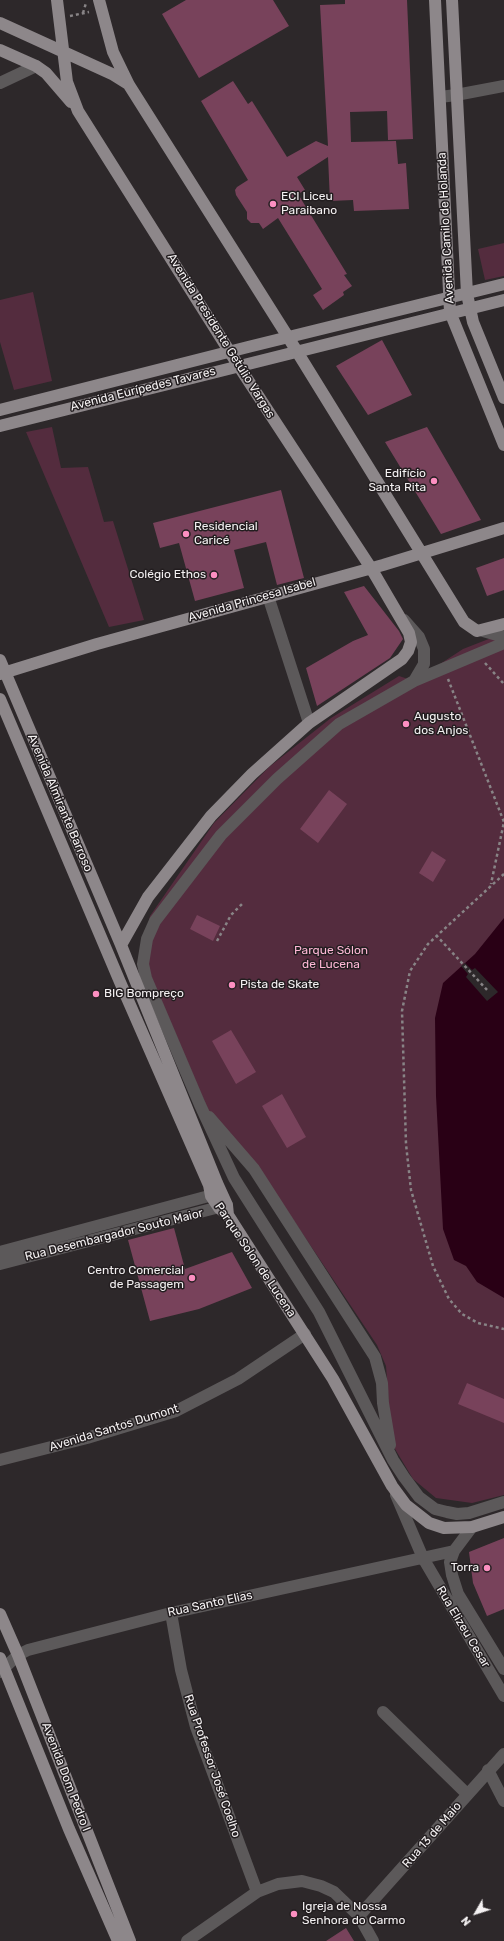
<!DOCTYPE html>
<html>
<head>
<meta charset="utf-8">
<style>
  body { margin:0 }
  #map { position:relative; width:504px; height:1941px; overflow:hidden; background:#2d282a; font-family:Rubik,sans-serif }
  canvas { display:block }
  .north { position:absolute; left:456px; top:1893px; width:40px; height:40px; -webkit-text-stroke:3px #231e20; paint-order:stroke; rotate:231deg; font-size:11px; font-weight:700; line-height:16px; text-align:center; color:#f4f1f2 }
  .north::after { content:''; display:block; margin:auto; width:14px; height:18px; background:#f4f1f2; clip-path:polygon(50% 0,100% 100%,50% 72%,0 100%) }
</style>
</head>
<body>
<div id="map">
<canvas width="504" height="1941"></canvas>
<div class="north">N</div>
</div>
<script>
const context = document.querySelector('canvas').getContext('2d');
context.lineJoin = 'round';
function paint(path, color) { context.fillStyle = color; context.fill(path, 'evenodd'); }
const toPath = rows => new Path2D(rows.map(r => 'M' + r).join(''));
function trace(path, color, width, dash) { context.strokeStyle = color; context.lineWidth = width; context.lineCap = dash ? 'butt' : 'round'; context.setLineDash(dash || []); context.stroke(path); }
function label(font, color, halo, rows, align = 'center') {
  context.font = font + ' Rubik,sans-serif'; context.lineWidth = 3; context.setLineDash([]); context.textBaseline = 'middle'; context.strokeStyle = halo; context.fillStyle = color; for (const [text, x, y, turn = 0] of rows) {
    context.save(); context.translate(x, y); context.rotate((+turn || 0) * Math.PI / 180); context.textAlign = isNaN(turn) ? turn : align; if (halo) context.strokeText(text, 0, 0); context.fillText(text, 0, 0); context.restore();
  }
}
paint(toPath([
  [504,243,504,276,485,280,478,249],
  [33,292,52,381,14,390,0,342,0,300],
  [52,427,61,468,88,467,104,522,113,521,144,620,109,627,26,432],
  [504,633,504,1495,472,1503,436,1498,413,1479,392,1444,386,1366,377,1345,276,1194,214,1124,142,955,150,916,214,823,269,767,331,718,399,676,414,681,463,649]
]), '#542c3e');
paint(toPath([
  [504,918,504,1298,477,1282,466,1266,454,1260,443,1229,436,1096,435,1018,443,983,475,954]
]), '#290015');
paint(toPath([
  [465,963,472,970,475,968,498,992,487,1001,466,977,468,974,461,966]
]), '#2d282a');
paint(toPath([
  [186,0,273,0,289,26,199,78,162,14],
  [345,0,407,0,413,139,388,140,387,111,350,112,351,142,396,141,398,164,406,163,409,209,354,211,353,200,330,201,328,157,297,177,305,190,298,194,347,274,344,275,352,286,343,292,344,295,323,310,313,295,322,289,278,218,263,229,259,223,251,223,247,219,247,212,236,195,235,190,237,187,248,180,201,101,233,81,248,104,252,101,287,157,316,141,328,146,320,5,345,4],
  [382,340,412,395,368,415,336,366],
  [427,427,481,520,441,534,385,442],
  [281,490,304,578,277,585,266,542,234,550,244,588,195,601,179,543,160,548,153,523],
  [504,558,504,590,487,596,476,568],
  [364,586,399,631,403,639,390,658,317,706,306,668,353,641,368,635,344,592],
  [329,790,347,804,318,843,300,829],
  [432,851,446,860,433,882,419,873],
  [197,915,220,926,213,941,190,929],
  [231,1030,256,1072,236,1084,212,1041],
  [282,1094,306,1137,287,1148,262,1106],
  [174,1228,185,1269,232,1252,252,1288,199,1309,150,1321,128,1240],
  [467,1383,504,1399,504,1423,458,1404],
  [504,1538,504,1609,487,1616,473,1583,469,1552],
  [346,1928,354,1941,326,1941]
]), '#78425b');
trace(toPath([
  [83,13,86,3],
  [70,16,89,12],
  [485,663,504,684],
  [448,679,504,822,491,884],
  [504,874,428,944,410,971,402,1011,406,1144,411,1190,433,1266,449,1299,462,1314,478,1323,504,1329],
  [436,935,488,991],
  [217,941,231,915,242,904]
]), '#888486', 2.5, [3, 3]);
trace(toPath([
  [0,83,36,66],
  [440,97,456,95,504,86],
  [268,596,309,723],
  [404,620,419,637,424,649,424,664,414,681],
  [483,631,504,637],
  [504,643,414,681,339,724,277,779,221,835,155,921,147,939,143,964,146,978,200,1105,234,1178,319,1312,393,1460,404,1477,419,1497,435,1509,447,1512,457,1514,469,1513,504,1502],
  [209,1117,254,1169,375,1357,382,1383,383,1403,390,1445],
  [0,1252,220,1193],
  [0,1264,227,1205],
  [0,1460,87,1438,176,1411,238,1379,305,1334],
  [396,1495,423,1558,504,1696],
  [454,1551,450,1562,452,1575,458,1594,504,1669],
  [171,1613,181,1670,196,1727,257,1892],
  [0,1672,18,1655,28,1650,171,1613,454,1551,472,1527],
  [383,1712,467,1794],
  [488,1770,504,1801],
  [359,1916,504,1754],
  [187,1941,257,1892,278,1884,302,1881,321,1886,334,1892,359,1916,373,1941]
]), '#5c595a', 12);
trace(toPath([
  [57,0,67,82,78,111,238,365,371,568,409,633,411,642,408,651,402,659,309,723,252,774,211,816,148,897,121,945,217,1183,227,1205,228,1215],
  [99,0,113,52,129,85,288,337,464,622,477,631,504,624],
  [435,0,450,312,504,445],
  [452,0,467,294,473,322,504,398],
  [0,23,112,74,128,84],
  [0,50,36,66,46,73,71,102],
  [0,410,248,347,504,284],
  [0,426,504,300],
  [0,660,121,945],
  [0,674,97,644,383,565,504,528],
  [0,699,120,982,209,1185,211,1196,219,1208,228,1215,333,1379,392,1486,406,1505,429,1523,444,1528,472,1527,504,1517],
  [0,1614,18,1655,130,1941],
  [0,1658,69,1829,118,1941]
]), '#8d878a', 12);
for (const [x, y, r, color] of [
  [273,204,4,"#fc8fc1"],
  [434,481,4,"#fc8fc1"],
  [186,534,4,"#fc8fc1"],
  [214,575,4,"#fc8fc1"],
  [406,724,4,"#fc8fc1"],
  [232,985,4,"#fc8fc1"],
  [96,994,4,"#fc8fc1"],
  [192,1278,4,"#fc8fc1"],
  [487,1568,4,"#fc8fc1"],
  [294,1914,4,"#fc8fc1"]
]) { const dot = new Path2D(); dot.arc(x, y, r, 0, 2 * Math.PI); context.fillStyle = color; context.fill(dot); trace(dot, '#231e20', 1.5); }
label('12px', '#f4f1f2', '#231e20', [
  ["ECI Liceu",281,197],
  ["Paraibano",281,211],
  ["Edifício",426,474,"right"],
  ["Santa Rita",426,488,"right"],
  ["Residencial",194,527],
  ["Caricé",194,541],
  ["Colégio Ethos",206,575,"right"],
  ["Augusto",414,717],
  ["dos Anjos",414,731],
  ["Pista de Skate",240,985],
  ["BIG Bompreço",104,994],
  ["Centro Comercial",184,1271,"right"],
  ["de Passagem",184,1285,"right"],
  ["Torra",479,1568,"right"],
  ["Igreja de Nossa",302,1907],
  ["Senhora do Carmo",302,1921]
], 'left');
label('12px', '#f4f1f2', '#231e20', [
  ["Avenida Camilo de Holanda",446,228,-93],
  ["Avenida Presidente Getúlio Vargas",221,336,58],
  ["Avenida Eurípedes Tavares",143,389,-14],
  ["Avenida Princesa Isabel",252,600,-16],
  ["Avenida Almirante Barroso",60,803,67],
  ["Rua Desembargador Souto Maior",114,1235,-14],
  ["Parque Solon de Lucena",255,1260,56],
  ["Avenida Santos Dumont",114,1428,-17],
  ["Rua Santo Elias",210,1604,-12],
  ["Rua Elizeu Cesar",463,1627,59],
  ["Rua Professor José Coelho",212,1766,71],
  ["Avenida Dom Pedro I",66,1777,69],
  ["Rua 13 de Maio",432,1835,-49]
]);
label('12px', '#fdb7d5', '#231e20', [
  ["Parque Sólon",331,951],
  ["de Lucena",331,965]
]);
</script>
</body>
</html>
